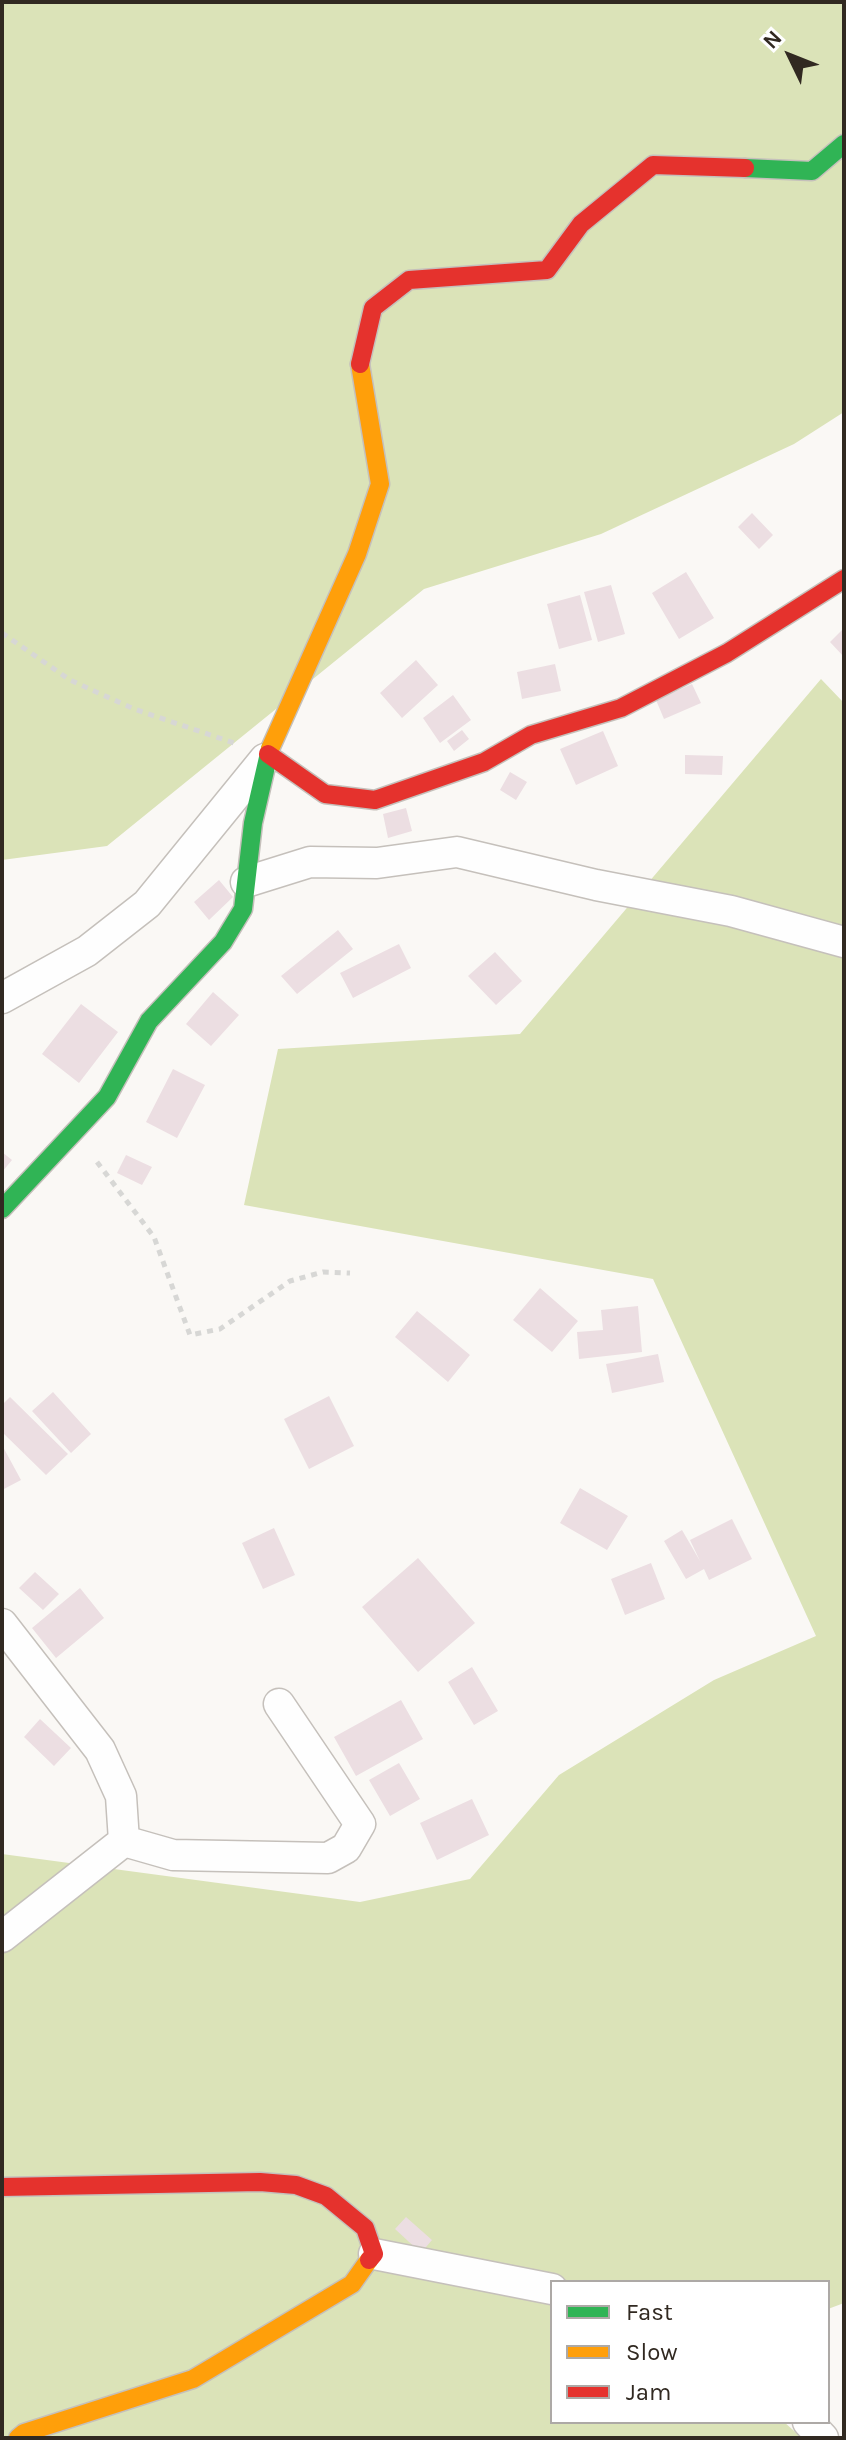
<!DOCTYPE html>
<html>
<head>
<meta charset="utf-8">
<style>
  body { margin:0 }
  #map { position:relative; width:846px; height:2440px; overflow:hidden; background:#faf8f5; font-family:Karla,sans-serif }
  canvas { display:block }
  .frame { position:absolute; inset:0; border:4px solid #312921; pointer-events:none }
  .legend { position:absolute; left:550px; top:2280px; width:280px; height:144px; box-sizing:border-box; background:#fff; border:2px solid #ada9a6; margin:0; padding:10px 14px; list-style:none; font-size:24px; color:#312921 }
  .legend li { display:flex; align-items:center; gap:16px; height:40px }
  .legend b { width:40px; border:2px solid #ada9a6 }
  .north { position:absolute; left:750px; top:16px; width:80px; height:80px; -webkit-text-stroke:6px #fff; paint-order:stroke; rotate:313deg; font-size:22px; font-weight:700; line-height:32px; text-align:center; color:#312921 }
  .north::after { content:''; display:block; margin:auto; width:28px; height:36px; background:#312921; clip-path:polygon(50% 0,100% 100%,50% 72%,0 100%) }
</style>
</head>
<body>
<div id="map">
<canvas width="846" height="2440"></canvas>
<div class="frame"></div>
<ul class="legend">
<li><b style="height:10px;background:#30b455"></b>Fast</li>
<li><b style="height:10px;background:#ff9f0a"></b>Slow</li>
<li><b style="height:10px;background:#e5322d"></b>Jam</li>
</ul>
<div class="north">N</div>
</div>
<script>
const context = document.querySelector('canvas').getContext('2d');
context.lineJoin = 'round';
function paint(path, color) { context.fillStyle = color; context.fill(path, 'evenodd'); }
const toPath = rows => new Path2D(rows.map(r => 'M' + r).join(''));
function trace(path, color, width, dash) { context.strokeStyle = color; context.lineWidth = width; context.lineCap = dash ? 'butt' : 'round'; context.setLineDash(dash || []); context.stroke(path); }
paint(toPath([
  [2,2,844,2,844,412,794,444,601,534,424,589,107,846,2,860],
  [821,679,844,703,844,2303,828,2309,828,2282,552,2282,552,2422,784,2422,802,2438,2,2438,2,1854,360,1902,470,1879,559,1775,714,1680,816,1636,653,1279,244,1205,278,1049,520,1034]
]), '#dbe3b8');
paint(toPath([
  [752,513,773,535,759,549,738,527],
  [686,572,714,618,679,639,652,593],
  [611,585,625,634,598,642,584,592],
  [580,595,592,640,559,649,547,604],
  [844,628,844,657,830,642],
  [416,660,438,685,402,718,380,693],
  [555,664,561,691,522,699,517,672],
  [692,684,701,703,664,719,656,700],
  [453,695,471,720,440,743,423,718],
  [462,730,469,739,454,751,447,741],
  [603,731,618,766,576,785,560,749],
  [685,755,723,756,722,775,685,774],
  [510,772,527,782,516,800,500,790],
  [406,808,412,831,388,838,383,814],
  [219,880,233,897,209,920,194,902],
  [338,930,353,949,297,994,281,976],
  [399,944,411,968,353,998,340,973],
  [495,952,522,981,496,1005,468,976],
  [213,992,239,1015,211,1046,186,1024],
  [81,1004,118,1032,79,1083,42,1054],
  [173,1069,205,1085,177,1138,146,1122],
  [2,1152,12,1160,2,1172],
  [126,1155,152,1167,142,1185,117,1173],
  [540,1288,578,1321,552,1352,513,1320],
  [638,1306,642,1352,579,1359,577,1332,603,1330,601,1310],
  [417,1311,470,1355,448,1382,395,1337],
  [658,1354,664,1382,612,1393,606,1364],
  [53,1392,91,1434,71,1453,32,1411],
  [329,1396,354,1446,309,1469,284,1419],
  [10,1397,68,1454,46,1475,2,1432,2,1405],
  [2,1445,21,1480,2,1490],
  [580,1488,628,1516,607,1550,560,1523],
  [732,1519,752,1559,709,1580,704,1569,686,1579,664,1541,682,1530,700,1561,690,1540],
  [274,1528,295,1575,263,1589,242,1543],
  [418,1558,475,1623,418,1672,362,1607],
  [651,1563,665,1599,625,1615,611,1579],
  [35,1572,59,1594,43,1610,19,1588],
  [80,1588,104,1618,56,1658,32,1628],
  [472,1667,498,1711,474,1725,448,1682],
  [401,1700,423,1739,356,1776,334,1737],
  [40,1719,71,1748,54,1766,24,1737],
  [399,1763,420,1799,390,1816,369,1780],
  [472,1799,489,1835,437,1860,420,1823],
  [406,2217,432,2240,421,2253,395,2229]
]), '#ecdee2');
const street = toPath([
  [246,882,310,862,377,863,457,852,596,885,731,911,844,942],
  [2,998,87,951,147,904,265,759],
  [2,1624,100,1750,121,1796,124,1841,2,1937],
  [124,1841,173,1855,328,1858,346,1848,360,1824,279,1704],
  [374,2254,552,2289],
  [808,2422,823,2438]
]);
const fast = toPath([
  [745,168,812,171,844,144],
  [2,1209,107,1097,149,1021,223,942,243,909,253,823,270,749]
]);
const slow = toPath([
  [270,749,357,554,380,484,360,364],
  [18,2438,24,2433,193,2379,352,2284,369,2260]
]);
const jam = toPath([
  [360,364,373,308,409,280,547,270,581,224,653,165,745,168],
  [268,754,325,794,375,800,484,762,531,735,621,708,727,653,844,579],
  [2,2187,260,2182,296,2185,326,2196,365,2228,374,2254,369,2260]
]);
trace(street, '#c5c0bb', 33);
trace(fast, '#c5c0bb', 21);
trace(slow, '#c5c0bb', 21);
trace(jam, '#c5c0bb', 21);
trace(toPath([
  [2,633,70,680,134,709,234,743],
  [97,1162,154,1237,190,1335,220,1329,290,1281,323,1272,350,1273]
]), '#d7d7d5', 5, [6, 6]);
trace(street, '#fefefe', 30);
trace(fast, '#30b455', 18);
trace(slow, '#ff9f0a', 18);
trace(jam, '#e5322d', 18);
</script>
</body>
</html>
